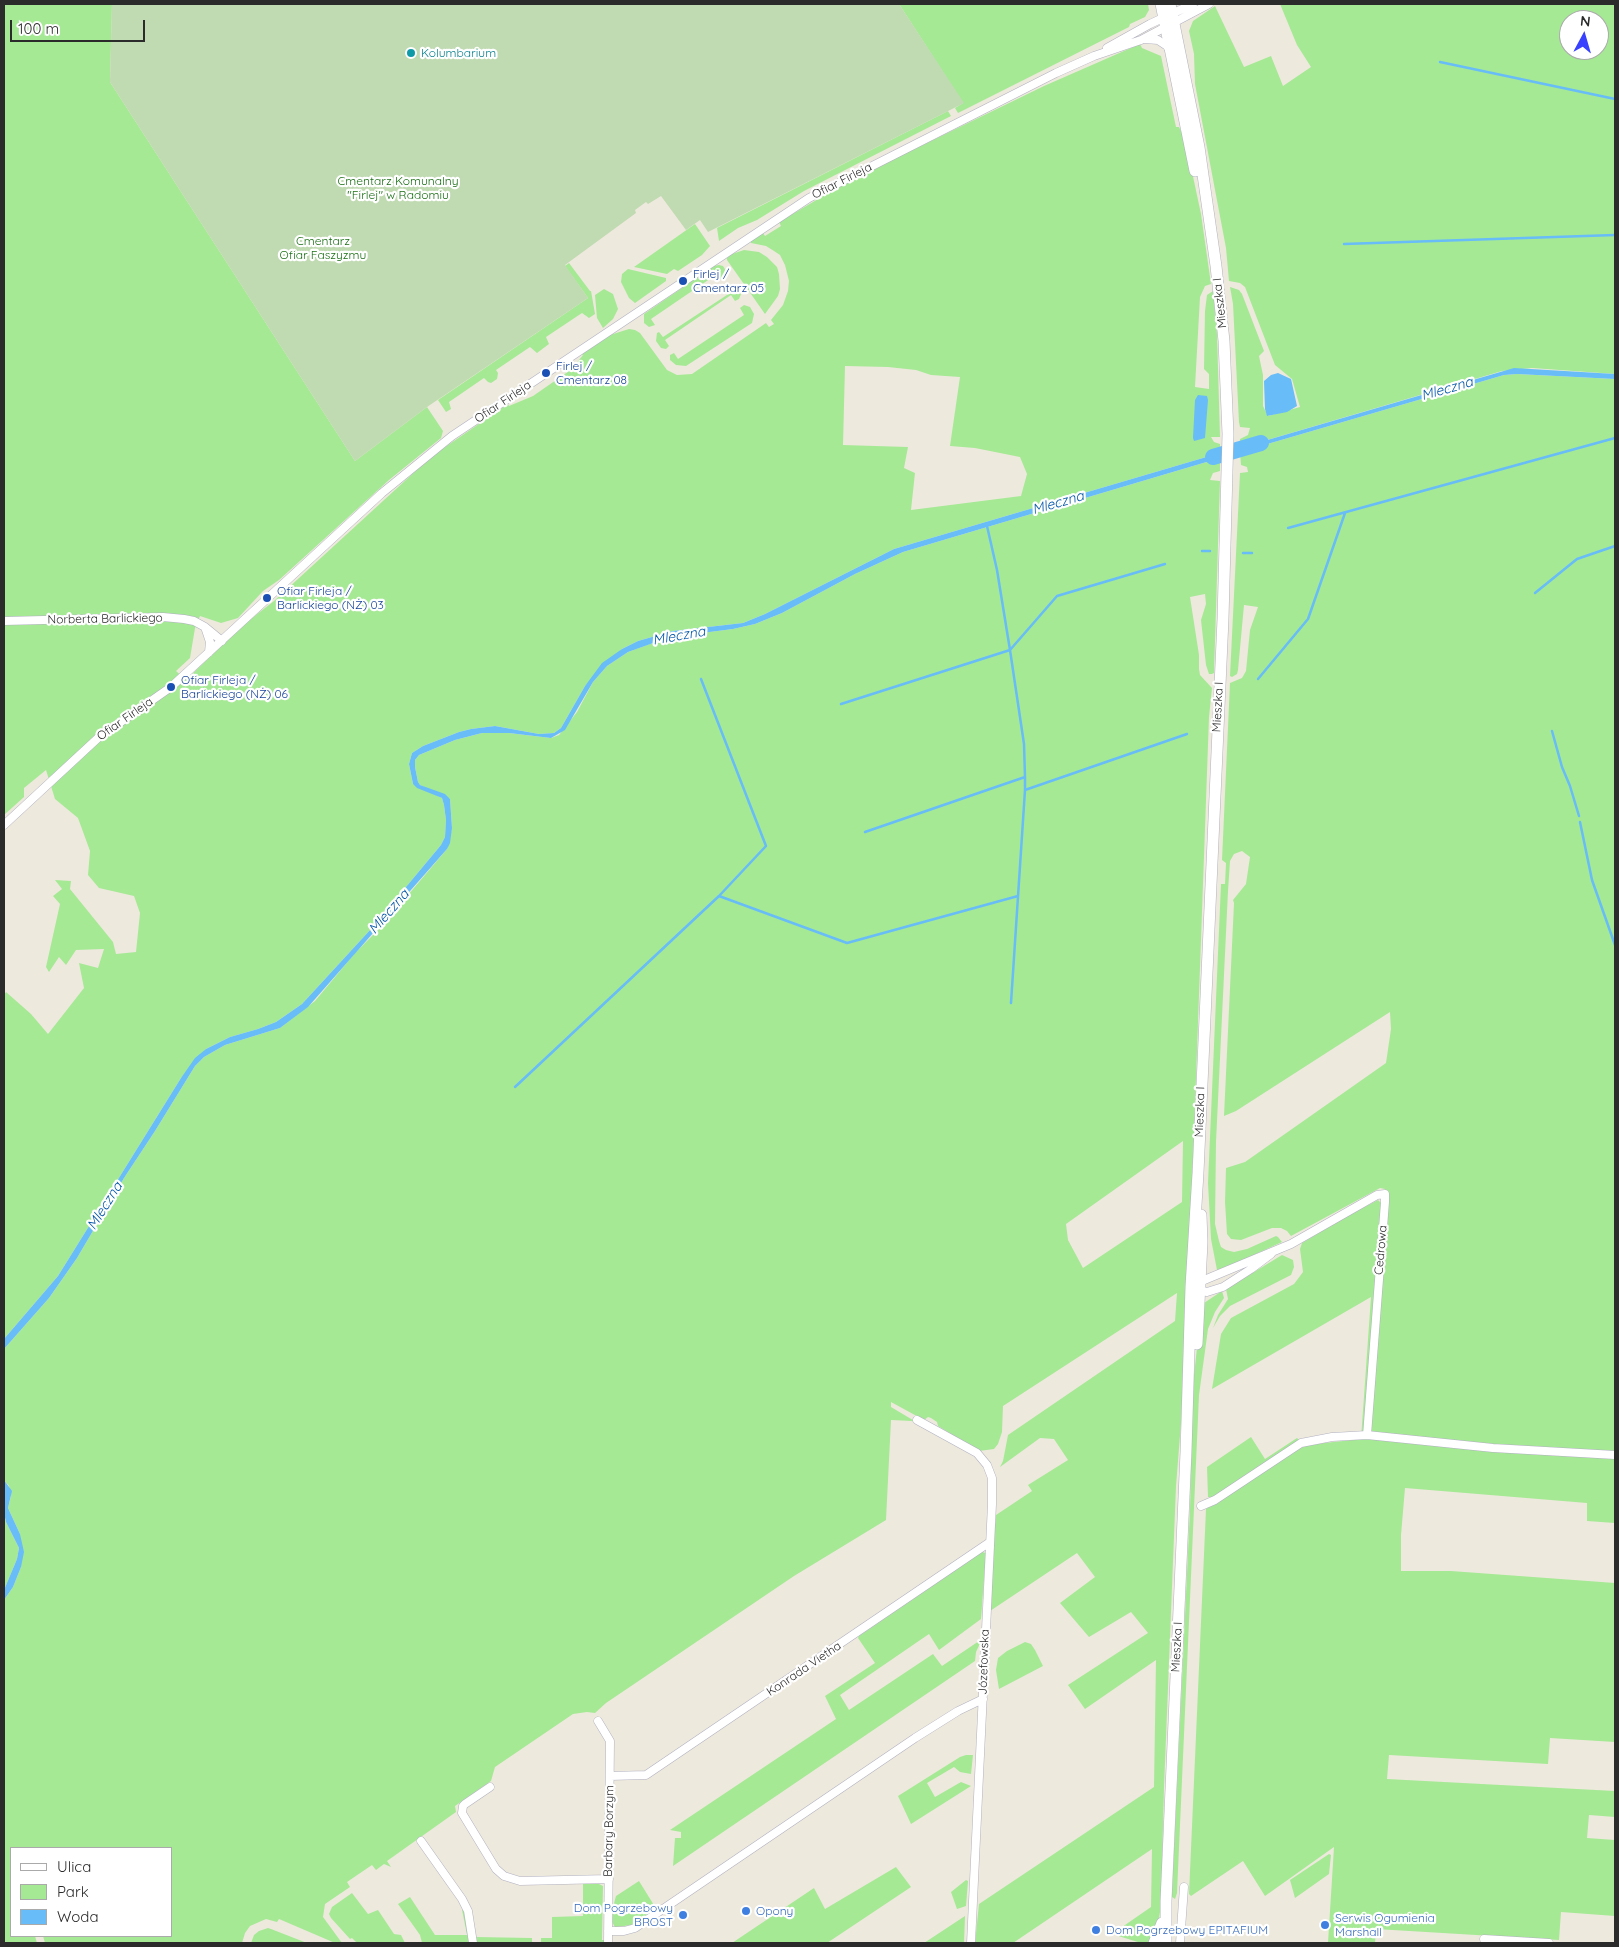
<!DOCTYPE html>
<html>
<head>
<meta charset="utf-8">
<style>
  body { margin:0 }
  #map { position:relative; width:1619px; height:1947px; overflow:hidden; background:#eee9dd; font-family:Quicksand,sans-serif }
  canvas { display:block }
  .frame { position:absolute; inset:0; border:5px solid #2b2b2b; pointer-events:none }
  .legend { position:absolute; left:10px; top:1847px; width:162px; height:90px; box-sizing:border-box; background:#fff; border:1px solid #aaa; margin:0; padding:6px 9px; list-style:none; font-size:15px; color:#2b2b2b }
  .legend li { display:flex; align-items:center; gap:10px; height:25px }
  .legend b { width:25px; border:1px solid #aaa }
  .north { position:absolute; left:1559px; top:10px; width:50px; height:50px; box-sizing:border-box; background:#fff; border:1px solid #aaa; border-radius:50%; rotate:6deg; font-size:14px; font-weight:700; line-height:20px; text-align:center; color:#2b2b2b }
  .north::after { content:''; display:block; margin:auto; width:18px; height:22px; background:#3941ff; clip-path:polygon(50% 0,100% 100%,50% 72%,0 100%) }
  .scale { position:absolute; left:10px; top:20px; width:135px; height:22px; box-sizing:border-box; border:2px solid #2b2b2b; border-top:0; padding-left:6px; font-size:15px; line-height:18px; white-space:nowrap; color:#2b2b2b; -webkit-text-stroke:4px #fff; paint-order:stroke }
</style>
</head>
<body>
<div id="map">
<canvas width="1619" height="1947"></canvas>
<div class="frame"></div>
<ul class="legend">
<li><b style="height:6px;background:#fff"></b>Ulica</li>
<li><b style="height:14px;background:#a5e995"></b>Park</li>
<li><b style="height:14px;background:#68bcf8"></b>Woda</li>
</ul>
<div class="north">N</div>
<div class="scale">100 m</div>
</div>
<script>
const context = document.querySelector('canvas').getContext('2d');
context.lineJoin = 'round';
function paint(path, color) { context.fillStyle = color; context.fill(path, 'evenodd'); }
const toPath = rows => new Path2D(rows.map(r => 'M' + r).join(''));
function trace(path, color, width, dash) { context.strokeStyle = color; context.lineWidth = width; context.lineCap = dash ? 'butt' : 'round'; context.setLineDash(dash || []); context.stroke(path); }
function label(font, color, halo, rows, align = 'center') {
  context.font = font + ' Quicksand,sans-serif'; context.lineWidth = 4.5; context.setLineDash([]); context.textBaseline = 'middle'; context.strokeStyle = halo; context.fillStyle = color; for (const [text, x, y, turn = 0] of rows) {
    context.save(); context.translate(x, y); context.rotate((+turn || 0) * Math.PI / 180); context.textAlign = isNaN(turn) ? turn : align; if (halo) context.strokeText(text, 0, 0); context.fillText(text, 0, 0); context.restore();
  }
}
paint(toPath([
  [4,4,112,4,110,82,355,461,427,407,443,431,441,438,389,480,279,580,263,591,238,618,221,623,200,616,195,628,190,658,176,671,186,680,243,625,274,601,432,456,508,404,509,406,533,396,572,369,583,355,582,354,610,335,629,329,635,330,640,333,667,370,677,375,692,374,766,323,769,327,774,324,771,320,783,305,788,291,789,281,785,265,780,255,774,251,766,246,751,243,751,240,763,233,765,236,781,226,779,222,830,192,894,159,1044,86,1140,44,1142,48,1161,56,1176,127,1179,127,1185,139,1201,214,1211,284,1205,286,1200,297,1195,387,1209,389,1209,374,1204,369,1205,311,1207,295,1213,291,1217,334,1220,437,1211,437,1214,442,1220,444,1220,453,894,549,765,614,743,623,673,631,638,641,622,649,585,686,561,728,554,733,539,734,495,726,471,729,459,732,423,746,412,753,409,764,413,784,442,798,444,805,446,820,445,837,441,845,371,929,302,1004,276,1022,258,1029,230,1037,206,1049,181,1078,58,1276,4,1339,4,995,6,992,31,1014,48,1034,84,988,79,963,98,968,104,949,76,950,66,965,59,957,49,972,46,967,60,904,53,896,62,889,55,880,71,881,70,889,113,942,116,954,136,952,140,913,134,896,99,888,88,875,90,851,78,818,55,799,46,770,24,788,24,797,4,815],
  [845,366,888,367,916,370,931,375,960,377,950,446,975,448,1020,457,1027,474,1021,496,911,510,915,473,904,468,908,447,843,445],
  [899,4,1148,4,1149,10,1145,17,1130,24,1129,27,958,113,955,108,963,103],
  [1280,4,1615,4,1615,374,1532,368,1502,371,1240,448,1240,439,1248,435,1250,428,1240,427,1239,422,1233,304,1230,287,1239,290,1242,294,1264,351,1259,356,1263,375,1263,406,1268,416,1300,407,1292,379,1275,365,1245,287,1240,283,1229,281,1226,248,1195,84,1194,54,1189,31,1193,21,1215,6,1244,67,1271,56,1283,86,1311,67,1297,45],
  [1569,20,1599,20,1599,50,1569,50],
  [948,111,951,116,804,191,757,220,738,228,719,241,717,228],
  [695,224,710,246,702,255,678,271,674,269,667,274,634,267],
  [744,250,759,252,767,257,777,267,779,274,780,289,778,296,765,314,727,260,727,258,732,254],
  [569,263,590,291,591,291,595,314,589,318,582,313,546,337,549,344,537,353,530,347,496,370,498,373,497,379,491,383,488,382,484,378,449,402,451,409,446,412,438,400,588,298,565,266],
  [719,265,723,266,728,274,726,276,721,280,717,274,651,319,655,325,649,327,644,323,644,314,714,266],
  [628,269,666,278,666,281,635,303,629,298,621,282,622,274],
  [731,284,735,285,741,294,739,299,735,301,731,295,665,340,669,346,666,349,661,348,656,341,657,333,659,332,663,337,730,293,726,287],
  [604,289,613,294,618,309,613,319,603,328,597,318,595,295],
  [744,305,750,307,754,314,752,323,686,366,676,365,670,360,670,355,674,353,678,359,744,315,740,308],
  [1517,374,1615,379,1615,1523,1587,1521,1587,1503,1405,1488,1401,1535,1401,1571,1451,1571,1615,1583,1615,1742,1550,1738,1548,1764,1389,1755,1387,1779,1615,1791,1615,1817,1589,1815,1587,1838,1615,1840,1615,1916,1561,1912,1559,1940,1376,1929,1375,1943,1328,1943,1334,1847,1265,1896,1243,1861,1191,1896,1189,1894,1206,1509,1275,1463,1306,1445,1361,1439,1371,1297,1212,1389,1221,1334,1231,1318,1294,1284,1303,1272,1300,1249,1302,1243,1349,1215,1378,1200,1382,1204,1389,1202,1389,1199,1385,1189,1380,1188,1291,1236,1287,1231,1281,1228,1272,1228,1241,1240,1231,1239,1227,1234,1225,1202,1226,1168,1245,1162,1386,1063,1391,1029,1390,1012,1236,1111,1224,1116,1234,903,1233,900,1246,884,1250,857,1242,851,1234,854,1230,861,1228,891,1216,1142,1215,1224,1219,1241,1221,1247,1226,1250,1234,1252,1247,1249,1276,1236,1278,1237,1282,1242,1223,1269,1217,1270,1211,1239,1208,1183,1221,884,1225,884,1226,863,1222,860,1230,683,1242,678,1246,671,1250,630,1258,607,1244,605,1238,670,1237,674,1232,677,1230,676,1240,473,1248,472,1247,467,1241,465,1240,452,1504,375],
  [1220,458,1220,471,1213,473,1210,480,1220,481,1214,673,1212,674,1209,674,1206,665,1201,620,1206,604,1205,594,1190,597,1199,655,1199,669,1200,675,1212,688,1209,717,1194,1134,1181,1423,1176,1486,1164,1788,1161,1906,1157,1930,1151,1943,1141,1943,1112,1934,1151,1907,1152,1849,1013,1943,975,1943,979,1904,1154,1787,1156,1660,1085,1709,1068,1685,1148,1633,1131,1612,1089,1637,1060,1603,1095,1577,1077,1553,987,1613,996,1515,1032,1491,1028,1485,1068,1460,1054,1439,1040,1438,1000,1467,1003,1461,1008,1435,1175,1321,1177,1293,1003,1406,1002,1432,998,1444,994,1449,979,1451,938,1426,937,1422,931,1418,928,1417,924,1420,891,1402,891,1407,928,1429,928,1430,912,1421,891,1420,886,1520,794,1576,606,1703,595,1713,587,1712,573,1714,495,1767,491,1781,455,1806,456,1812,387,1861,391,1867,384,1864,376,1870,372,1865,347,1882,350,1887,325,1904,323,1917,342,1943,335,1943,279,1919,277,1922,266,1919,250,1926,245,1933,242,1943,45,1943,43,1936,171,1936,171,1848,11,1848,11,1936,35,1936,37,1943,4,1943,4,1600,13,1587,21,1567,20,1534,8,1508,11,1496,9,1486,4,1480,4,1349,49,1298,77,1258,124,1178,155,1131,195,1066,204,1057,225,1045,280,1028,315,1001,355,953,380,928,447,849,452,828,450,799,420,785,418,782,415,767,415,760,419,755,455,740,482,733,509,733,551,738,559,735,577,712,593,682,607,666,628,652,669,637,733,629,755,624,782,613,855,574,903,552],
  [1183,1141,1182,1202,1083,1268,1068,1240,1066,1224],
  [1282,1255,1293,1260,1294,1267,1291,1275,1230,1306,1220,1316,1213,1328,1218,1315,1228,1299,1226,1289],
  [1222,1291,1224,1298,1215,1312,1208,1329,1199,1395,1177,1893,1175,1899,1172,1897,1172,1893,1190,1509,1193,1384,1201,1312,1204,1303],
  [1251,1437,1265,1459,1297,1438,1300,1441,1214,1497,1208,1497,1207,1467],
  [4,1511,6,1522,19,1548,17,1559,4,1590],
  [982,1552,986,1553,981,1619,939,1650,929,1634,840,1695,849,1710,933,1654,942,1666,982,1639,976,1652,975,1661,673,1866,675,1838,681,1838,681,1832,670,1830,836,1719,825,1696,875,1663,858,1638,859,1636],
  [1025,1642,1031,1644,1035,1650,1043,1666,999,1689,996,1670,998,1658,1007,1651],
  [966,1755,973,1755,971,1774,960,1772,954,1767,927,1783,935,1797,961,1782,971,1786,911,1824,898,1796,960,1757],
  [1329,1854,1331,1855,1329,1874,1295,1898,1290,1880],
  [896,1867,911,1887,827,1943,732,1943,814,1888,825,1909],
  [966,1880,968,1881,966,1906,957,1909,951,1892],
  [639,1881,657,1910,632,1925,615,1927,612,1922,613,1907,616,1896],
  [583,1884,599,1884,603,1886,602,1940,604,1940,604,1943,541,1943,541,1938,552,1938,552,1917,583,1916],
  [352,1893,368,1914,378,1910,394,1934,401,1935,405,1943,357,1943,352,1938,350,1939,331,1918,329,1914,332,1907],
  [410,1897,435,1935,467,1935,462,1910,464,1909,470,1943,422,1943,420,1935,398,1904],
  [965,1916,964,1943,924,1943],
  [268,1928,271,1929,307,1943,251,1943,254,1935,259,1931],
  [476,1937,532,1938,532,1943,477,1943]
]), '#a5e995');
paint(toPath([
  [112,4,899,4,964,103,708,232,700,220,686,230,661,196,648,204,646,202,635,210,636,213,565,265,588,298,427,407,355,461,110,82]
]), '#c0dab2');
paint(toPath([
  [1514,368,1615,374,1615,379,1517,374,1504,375,1240,452,1240,448],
  [1278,373,1291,379,1297,406,1287,412,1267,416,1265,409,1264,381,1271,375],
  [1198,395,1207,396,1208,400,1205,438,1194,441,1193,438,1195,400],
  [1220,453,1220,458,903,552,855,574,782,613,755,624,733,629,670,637,628,652,607,666,593,682,565,730,551,738,509,733,482,733,455,740,419,755,415,760,415,767,418,782,420,785,445,794,450,799,452,828,450,843,447,849,308,1007,280,1028,225,1045,204,1057,195,1066,155,1131,124,1178,77,1258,49,1298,4,1349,4,1339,58,1276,181,1078,195,1058,206,1049,230,1037,258,1029,276,1022,302,1004,371,929,441,845,445,837,446,820,444,805,442,798,417,788,413,784,409,764,412,753,423,746,459,732,471,729,495,726,539,734,554,733,561,728,585,686,602,663,622,649,638,641,673,631,743,623,765,614,894,549],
  [4,1480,12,1491,8,1508,20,1534,24,1552,21,1567,13,1587,4,1600,4,1590,17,1559,19,1548,6,1522,4,1513]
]), '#68bcf8');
trace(toPath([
  [1440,62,1615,99],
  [1344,244,1615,235],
  [987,526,997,570,1010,650],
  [1288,528,1615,438],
  [1202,551,1210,551],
  [1243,553,1252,553],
  [1535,593,1577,559,1615,546],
  [1010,650,1057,596,1165,564],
  [1258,679,1308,619,1345,513],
  [841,704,1010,650,1024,744,1025,777],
  [1552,731,1562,767,1570,786,1579,816],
  [1580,822,1592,880,1615,945],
  [865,832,1025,777,1025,790],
  [719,896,847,943,1018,896],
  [1011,1003,1025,790,1187,734],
  [515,1087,719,896,766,846,701,679]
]), '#68bcf8', 2.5);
trace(toPath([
  [1213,457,1261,443]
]), '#68bcf8', 16);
const street = toPath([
  [1145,39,1158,40,1167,46,1170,50],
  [1107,48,1150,24,1193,4],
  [4,621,163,617,184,619,194,621,205,627,222,641],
  [205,627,210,642,209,652],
  [4,825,98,738,171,687,382,493,452,436,809,198,1056,73,1094,56,1141,40,1209,4],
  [1197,1283,1291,1244,1377,1195,1385,1194,1385,1202,1367,1435],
  [1197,1290,1207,1292,1223,1287,1251,1269,1271,1254],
  [917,1420,977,1453,987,1465,992,1478,992,1504,971,1943],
  [1201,1506,1215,1500,1301,1443,1332,1437,1367,1435,1493,1448,1615,1455],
  [598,1721,610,1741,608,1943],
  [610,1776,646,1775,990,1542],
  [490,1787,465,1804,463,1806,462,1813,496,1869,504,1876,520,1881,609,1879],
  [421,1841,462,1899,468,1911,473,1943],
  [608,1931,624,1931,635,1928,915,1738,958,1711,983,1699],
  [1484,1939,1549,1943],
  [1180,1943,1184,1887]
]);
const secondary = toPath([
  [1161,4,1195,171],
  [1197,1344,1202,1242,1201,1215],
  [1154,1943,1162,1923],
  [1166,1943,1166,1901,1186,1452,1191,1286,1198,1173,1223,619,1228,434,1224,341,1216,266,1199,147,1170,4]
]);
trace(street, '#b1b1c0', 9);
trace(secondary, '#b1b1c0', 12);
trace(street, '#fff', 8);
trace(secondary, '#fff', 11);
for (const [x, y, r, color] of [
  [411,53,5,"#0f9aa8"],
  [683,281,5,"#1a4fb4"],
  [546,373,5,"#1a4fb4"],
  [267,598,5,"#1a4fb4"],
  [171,687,5,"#1a4fb4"],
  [746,1911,5,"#3f7fe0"],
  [683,1915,5,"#3f7fe0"],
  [1325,1925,5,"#3f7fe0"],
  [1096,1930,5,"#3f7fe0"]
]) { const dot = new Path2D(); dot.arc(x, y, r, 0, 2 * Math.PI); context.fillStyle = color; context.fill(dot); trace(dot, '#fff', 2); }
label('12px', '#0d838f', '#fff', [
  ["Kolumbarium",421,53]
], 'left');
label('12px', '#1a6f15', '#fff', [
  ["Cmentarz Komunalny",398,181],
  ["\"Firlej\" w Radomiu",398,195],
  ["Cmentarz",323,241],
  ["Ofiar Faszyzmu",323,255]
]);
label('12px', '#2b2b2b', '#fff', [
  ["Ofiar Firleja",842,181,-27],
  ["Mieszka I",1220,303,-96],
  ["Ofiar Firleja",503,402,-34],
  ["Norberta Barlickiego",105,619,-1],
  ["Mieszka I",1218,707,-87],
  ["Ofiar Firleja",125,719,-35],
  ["Mieszka I",1200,1112,-88],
  ["Cedrowa",1381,1250,-85],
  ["Mieszka I",1177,1647,-87],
  ["Józefowska",984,1662,-88],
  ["Konrada Vietha",804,1669,-34],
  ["Barbary Borzym",609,1831,-89]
]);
label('12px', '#164399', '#fff', [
  ["Firlej /",693,274],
  ["Cmentarz 05",693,288],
  ["Firlej /",556,366],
  ["Cmentarz 08",556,380],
  ["Ofiar Firleja /",277,591],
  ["Barlickiego (NŻ) 03",277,605],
  ["Ofiar Firleja /",181,680],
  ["Barlickiego (NŻ) 06",181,694]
], 'left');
label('12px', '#366cbe', '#fff', [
  ["Dom Pogrzebowy",673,1908,"right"],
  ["BROST",673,1922,"right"],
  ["Opony",756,1911],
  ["Serwis Ogumienia",1335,1918],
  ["Marshall",1335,1932],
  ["Dom Pogrzebowy EPITAFIUM",1106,1930]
], 'left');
label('italic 14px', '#0357a8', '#fff', [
  ["Mleczna",1447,389,-16],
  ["Mleczna",1058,503,-16],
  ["Mleczna",679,636,-10],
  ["Mleczna",389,912,-49],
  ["Mleczna",105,1206,-58]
]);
</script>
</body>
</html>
